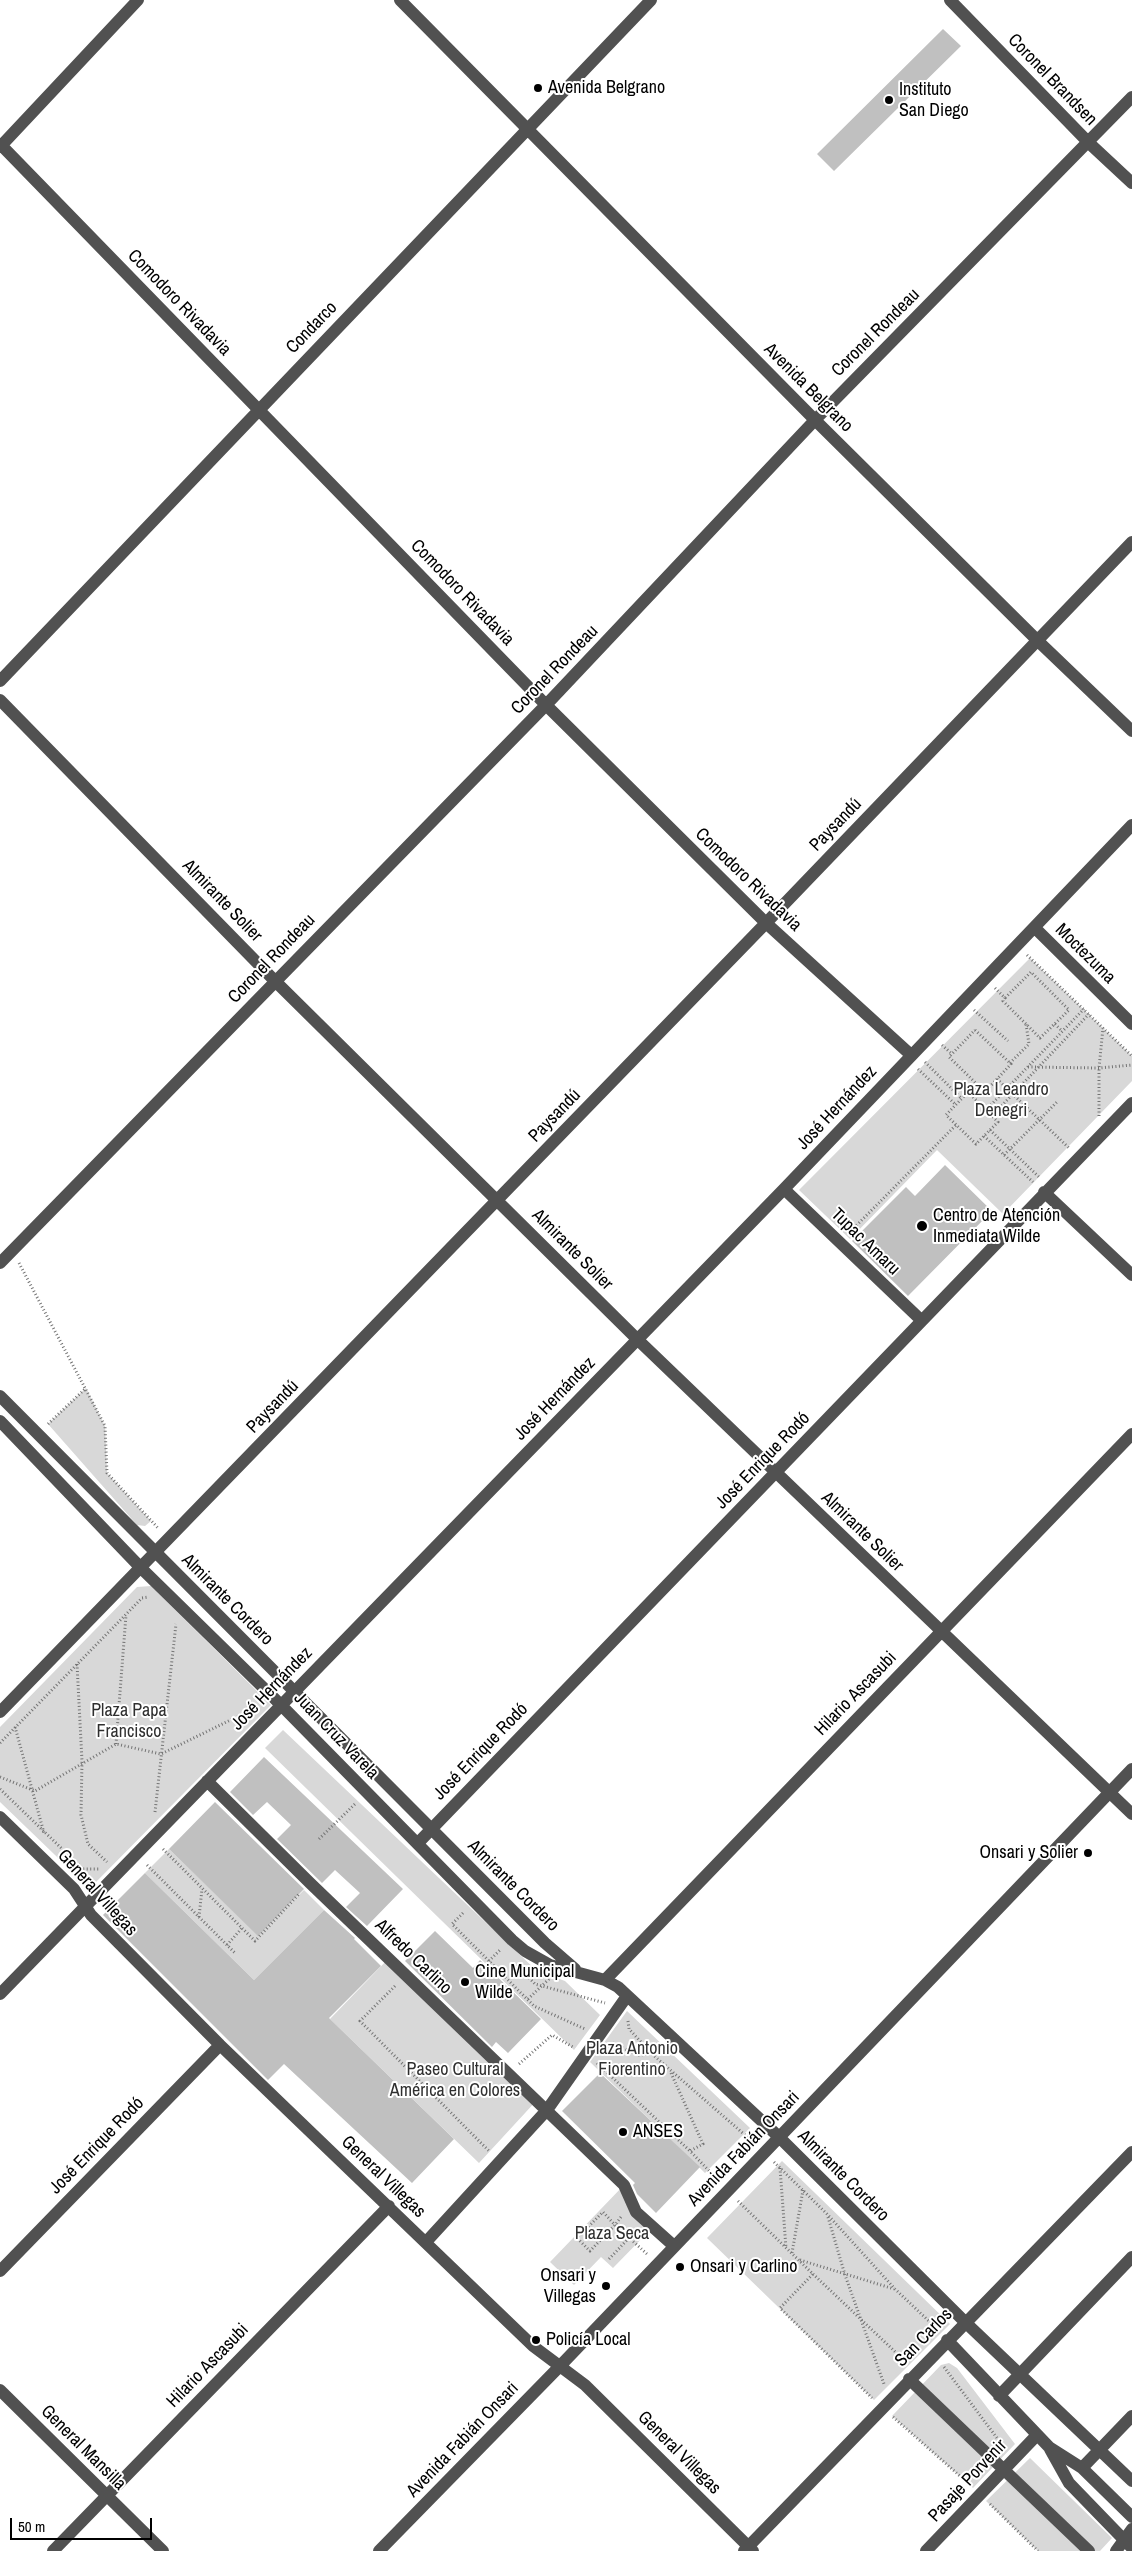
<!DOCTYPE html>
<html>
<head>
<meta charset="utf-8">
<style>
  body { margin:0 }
  #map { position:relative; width:1132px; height:2551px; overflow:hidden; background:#fff; font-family:"Archivo Narrow",sans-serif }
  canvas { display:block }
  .scale { position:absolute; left:10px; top:2518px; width:142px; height:22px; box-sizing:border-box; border:2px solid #000; border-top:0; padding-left:6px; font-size:15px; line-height:18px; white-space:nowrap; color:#000; -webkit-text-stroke:4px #fff; paint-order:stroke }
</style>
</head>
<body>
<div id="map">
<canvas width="1132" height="2551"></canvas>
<div class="scale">50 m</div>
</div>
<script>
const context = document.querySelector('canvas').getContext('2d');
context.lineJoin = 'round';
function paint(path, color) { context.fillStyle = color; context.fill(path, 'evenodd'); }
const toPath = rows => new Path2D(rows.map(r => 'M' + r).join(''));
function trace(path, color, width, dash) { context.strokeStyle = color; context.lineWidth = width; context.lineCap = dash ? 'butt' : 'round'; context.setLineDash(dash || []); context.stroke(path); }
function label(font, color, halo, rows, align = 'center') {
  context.font = font + ' "Archivo Narrow",sans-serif'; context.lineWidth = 4; context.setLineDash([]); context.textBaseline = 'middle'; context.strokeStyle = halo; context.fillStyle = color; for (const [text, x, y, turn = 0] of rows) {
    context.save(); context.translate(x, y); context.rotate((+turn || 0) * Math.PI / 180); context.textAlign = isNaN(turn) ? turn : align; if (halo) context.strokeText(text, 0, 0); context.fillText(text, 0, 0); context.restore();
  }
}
paint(toPath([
  [1030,958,1132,1056,1132,1081,1003,1214,937,1150,850,1239,799,1190],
  [86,1388,105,1426,107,1473,151,1521,145,1526,137,1525,48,1424],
  [151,1586,271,1705,96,1882,82,1881,0,1802,0,1727,137,1587],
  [283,1730,537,1971,565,1981,600,2015,574,2050,265,1748],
  [169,1849,258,1935,304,1890,324,1910,254,1980,145,1873],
  [389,1958,537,2100,479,2163,330,2019],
  [627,2011,750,2128,705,2173,590,2062],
  [782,2161,950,2324,874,2400,707,2238],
  [624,2185,653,2227,613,2268,601,2257,574,2285,550,2262],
  [949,2363,957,2368,1015,2444,973,2488,892,2416,941,2365],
  [1030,2458,1112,2538,1100,2551,1038,2551,986,2501]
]), '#d8d8d8');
paint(toPath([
  [943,29,961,46,834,171,817,154],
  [945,1165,992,1211,908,1296,852,1241,906,1187,915,1196],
  [264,1757,403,1889,367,1926,346,1907,360,1893,335,1870,322,1883,277,1839,291,1825,267,1802,253,1815,230,1792],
  [215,1802,304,1889,258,1936,169,1849],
  [145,1873,254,1980,324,1910,355,1938,354,1939,381,1966,329,2018,454,2139,412,2183,284,2064,268,2080,103,1915],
  [435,1931,473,1968,480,1960,541,2019,508,2053,496,2042,492,2047,405,1961],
  [600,2073,700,2167,656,2213,637,2194,633,2185,635,2183,562,2111]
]), '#c0c0c0');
trace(toPath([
  [1027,955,1132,1056],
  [995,988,1005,998,1003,1001,1040,1038,1069,1010,1031,972,1005,998],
  [974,1010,1008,1041],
  [1055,1024,1062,1031],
  [975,1030,1011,1064,985,1092,949,1057,975,1030],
  [942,1045,952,1054],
  [925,1062,962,1099],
  [1010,1063,1029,1044,1026,1024],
  [1028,1067,1099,1068,1132,1065],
  [918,1069,956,1105],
  [997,1079,1069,1148],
  [968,1092,998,1122,976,1144,946,1115,968,1092],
  [971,1095,979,1086],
  [986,1110,1084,1009],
  [992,1116,1089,1014],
  [1099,1116,1099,1068,1103,1028],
  [990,1130,1040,1178],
  [984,1136,1033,1182],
  [1004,1155,1057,1102],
  [849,1233,956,1125],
  [19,1263,105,1426,107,1473,158,1528],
  [48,1424,86,1388],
  [77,1664,82,1761,81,1815,88,1844,107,1862],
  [15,1727,44,1833],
  [0,1743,142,1598,149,1597],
  [116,1744,126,1615],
  [0,1777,35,1791,116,1744,161,1754,255,1708],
  [0,1789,83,1869,99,1869],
  [155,1812,176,1624],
  [319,1839,356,1803],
  [163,1849,255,1941,300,1893],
  [147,1865,235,1953],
  [463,1913,452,1924,534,2006,585,2029],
  [199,1917,202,1889],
  [227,1945,242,1928],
  [489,1961,501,1949],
  [517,1965,535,1984,605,2003],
  [395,1986,360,2021,489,2151],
  [528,1999,549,1979],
  [628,2021,629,2029,652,2054,753,2142],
  [613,2043,638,2055,652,2054],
  [597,2063,690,2151],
  [519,2064,552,2035,573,2047],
  [671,2073,703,2144,690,2151,718,2180],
  [774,2162,827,2214,895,2289,932,2324,933,2334],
  [780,2168,786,2248],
  [738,2201,813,2274,780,2308,872,2398],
  [621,2217,615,2225,590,2251,577,2238,603,2212,615,2225,647,2254],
  [828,2217,845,2275,884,2384],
  [792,2253,803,2190],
  [609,2259,629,2238],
  [800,2260,894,2289],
  [813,2274,907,2363],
  [944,2367,1000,2442],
  [893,2417,969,2484],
  [990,2504,1038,2551]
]), '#737373', 3, [1, 2.5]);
trace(toPath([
  [400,0,815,420,1038,641,1132,731],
  [950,0,1089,143,1132,183],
  [0,144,546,705,766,923,911,1055],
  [0,147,138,0],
  [0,681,651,0],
  [0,700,275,981,637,1339,1132,1814],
  [1035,928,1132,1024],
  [784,1189,921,1320],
  [1044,1192,1132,1275],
  [0,1263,546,705,815,420,1132,97],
  [0,1396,545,1943,575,1969],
  [0,1421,141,1568,281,1705,512,1940,525,1951,550,1965,605,1980,618,1987,779,2137,965,2322,1132,2481],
  [0,1712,766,923,1132,542],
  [207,1781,310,1883,624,2185,636,2212,674,2246],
  [0,1817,74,1889,91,1915,220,2045,533,2346,585,2385,753,2551],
  [418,1843,1132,1103],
  [605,1980,1132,1434],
  [0,1994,784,1189,1132,825],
  [426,2242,547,2110,627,1996],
  [0,2271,220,2045],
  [947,2340,1049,2447,1082,2468,1132,2517],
  [909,2379,1089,2551],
  [0,2390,163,2551],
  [999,2396,1132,2257],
  [1050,2449,1069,2483,1132,2548],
  [1082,2468,1132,2416],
  [53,2551,389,2206],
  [379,2551,560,2366,1132,1769],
  [744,2551,1132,2152],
  [926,2551,1037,2435],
  [1116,2551,1132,2529]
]), '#515151', 12);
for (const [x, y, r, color] of [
  [538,88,5,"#000"],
  [889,100,5,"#000"],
  [922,1226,6,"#000"],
  [1088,1853,5,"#000"],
  [465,1982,5,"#000"],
  [623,2132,5,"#000"],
  [680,2267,5,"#000"],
  [606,2286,5,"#000"],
  [536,2340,5,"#000"]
]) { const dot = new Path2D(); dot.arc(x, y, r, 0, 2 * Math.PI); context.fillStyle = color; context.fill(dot); trace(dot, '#fff', 2); }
label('18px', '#000', '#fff', [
  ["Coronel Brandsen",1052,80,46],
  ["Comodoro Rivadavia",179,303,46],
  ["Condarco",312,328,-46],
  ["Coronel Rondeau",876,333,-45],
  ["Avenida Belgrano",808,388,45],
  ["Comodoro Rivadavia",462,593,46],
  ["Coronel Rondeau",555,670,-46],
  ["Paysandú",836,825,-46],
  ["Comodoro Rivadavia",748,880,44],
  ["Almirante Solier",222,901,46],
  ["Moctezuma",1085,954,45],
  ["Coronel Rondeau",272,959,-46],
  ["José Hernández",837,1108,-47],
  ["Paysandú",555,1116,-46],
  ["Tupac Amaru",865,1242,44],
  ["Almirante Solier",572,1250,45],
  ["José Hernández",555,1399,-46],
  ["Paysandú",273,1407,-46],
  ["José Enrique Rodó",763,1461,-46],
  ["Almirante Solier",862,1532,44],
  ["Almirante Cordero",227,1600,45],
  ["José Hernández",272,1689,-46],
  ["Hilario Ascasubi",856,1694,-46],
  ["Juan Cruz Varela",336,1736,46],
  ["José Enrique Rodó",481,1752,-46],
  ["Almirante Cordero",513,1886,45],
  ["General Villegas",97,1893,48],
  ["Alfredo Carlino",413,1957,44],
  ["José Enrique Rodó",97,2146,-46],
  ["Avenida Fabián Onsari",744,2149,-46],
  ["Almirante Cordero",843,2176,45],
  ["General Villegas",383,2177,44],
  ["San Carlos",924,2338,-46],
  ["Hilario Ascasubi",208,2366,-46],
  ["Avenida Fabián Onsari",463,2440,-46],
  ["General Mansilla",83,2448,45],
  ["General Villegas",679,2453,45],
  ["Pasaje Porvenir",968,2481,-47]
]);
label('18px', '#000', '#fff', [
  ["Avenida Belgrano",548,88],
  ["Instituto",899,90],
  ["San Diego",899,111],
  ["Centro de Atención",933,1216],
  ["Inmediata Wilde",933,1237],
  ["Onsari y Solier",1078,1853,"right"],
  ["Cine Municipal",475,1972],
  ["Wilde",475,1993],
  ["ANSES",633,2132],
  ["Onsari y Carlino",690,2267],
  ["Onsari y",596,2276,"right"],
  ["Villegas",596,2297,"right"],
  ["Policía Local",546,2340]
], 'left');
label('18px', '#2f2f2f', '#fff', [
  ["Plaza Leandro",1001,1090],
  ["Denegri",1001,1111],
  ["Plaza Papa",129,1711],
  ["Francisco",129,1732],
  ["Plaza Antonio",632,2049],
  ["Fiorentino",632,2070],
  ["Paseo Cultural",455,2070],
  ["América en Colores",455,2091],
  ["Plaza Seca",612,2234]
]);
</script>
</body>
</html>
